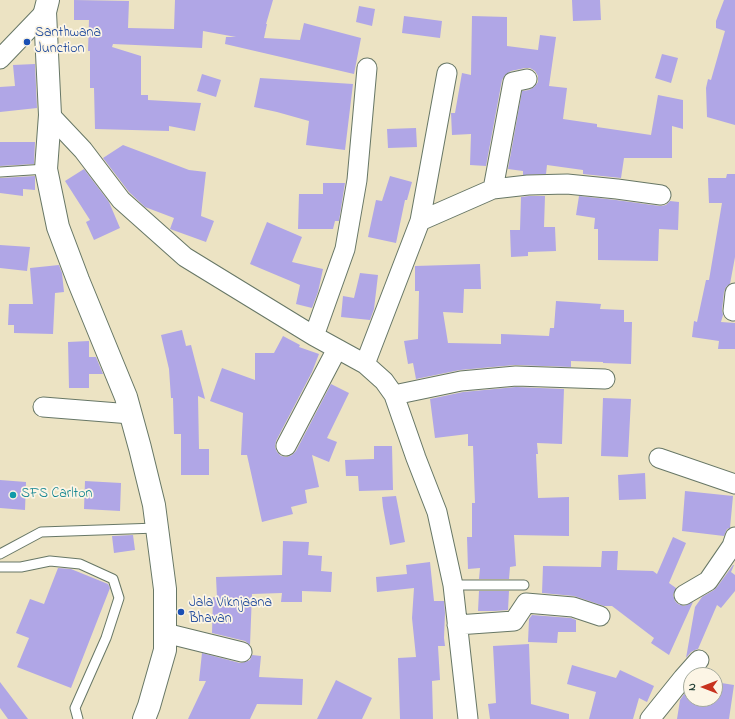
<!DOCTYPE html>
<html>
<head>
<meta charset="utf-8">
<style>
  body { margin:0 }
  #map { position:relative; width:735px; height:719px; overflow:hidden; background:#ece3c3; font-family:"Indie Flower",sans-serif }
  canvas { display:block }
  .north { position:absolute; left:683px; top:667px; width:40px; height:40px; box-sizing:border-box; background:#fcf5e5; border:1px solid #a4ab9e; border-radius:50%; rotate:270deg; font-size:11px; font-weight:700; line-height:16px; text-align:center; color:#1f3d34 }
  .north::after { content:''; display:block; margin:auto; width:14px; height:18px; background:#c8321e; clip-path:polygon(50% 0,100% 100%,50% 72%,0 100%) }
</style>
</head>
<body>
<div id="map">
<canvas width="735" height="719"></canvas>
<div class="north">N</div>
</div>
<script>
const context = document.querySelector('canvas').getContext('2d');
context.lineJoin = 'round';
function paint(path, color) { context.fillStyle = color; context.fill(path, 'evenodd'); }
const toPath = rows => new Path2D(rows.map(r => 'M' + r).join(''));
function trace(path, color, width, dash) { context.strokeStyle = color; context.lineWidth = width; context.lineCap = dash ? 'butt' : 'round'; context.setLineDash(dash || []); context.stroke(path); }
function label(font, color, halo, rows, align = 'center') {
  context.font = font + ' "Indie Flower",sans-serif'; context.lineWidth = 3.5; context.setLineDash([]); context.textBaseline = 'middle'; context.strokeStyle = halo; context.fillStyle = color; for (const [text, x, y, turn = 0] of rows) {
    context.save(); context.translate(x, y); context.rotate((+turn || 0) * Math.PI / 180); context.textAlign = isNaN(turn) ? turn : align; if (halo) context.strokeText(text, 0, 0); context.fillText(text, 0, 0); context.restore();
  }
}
paint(toPath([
  [74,0,129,1,128,28,174,29,175,0,273,0,266,24,267,24,264,38,300,40,304,23,361,38,354,74,225,44,226,37,236,37,203,31,202,48,113,44,112,47,141,56,141,95,148,95,148,100,201,103,195,131,169,126,169,131,95,129,94,88,90,88,90,51,88,51,89,20,74,20],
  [572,0,600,0,601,20,573,21],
  [724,0,735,0,735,125,707,117,706,88,708,79,711,80,725,31,716,28,716,21],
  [359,6,375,9,372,26,356,22],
  [404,16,442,21,440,38,402,33],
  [472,16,507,17,507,46,538,50,540,35,556,37,549,86,567,88,563,119,597,124,597,127,651,135,658,95,683,100,683,129,672,126,672,158,624,158,621,178,583,174,583,170,547,165,546,174,523,175,523,171,508,169,522,91,529,90,534,87,538,82,538,76,535,71,530,68,525,68,511,71,505,75,502,80,486,166,470,165,471,134,452,135,451,113,455,113,462,73,471,75],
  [662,54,678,58,671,83,655,78],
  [35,64,37,108,0,112,0,87,15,86,13,65],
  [202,74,221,80,216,97,197,91],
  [260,78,353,84,345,150,306,145,309,121,277,112,254,107],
  [416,128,417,147,388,148,387,129],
  [0,142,35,142,34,164,0,166],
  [123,145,189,170,206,172,201,216,214,221,206,242,170,229,174,218,145,207,129,192,103,158],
  [84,169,109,202,120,228,94,240,86,222,90,220,65,181],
  [727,174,735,174,735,257,730,284,726,287,724,292,722,310,723,315,721,322,735,323,735,349,718,349,719,341,692,337,694,321,697,322,706,280,709,280,722,203,709,203,708,178,726,178],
  [35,176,35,190,23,189,23,196,0,193,0,178],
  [390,176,412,182,407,200,405,200,396,243,368,237,376,200,382,201],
  [323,183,345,183,339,221,335,221,333,229,298,229,299,194,323,194],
  [529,196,545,196,544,227,555,227,556,251,528,252,528,256,511,257,510,230,520,230,521,197],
  [579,196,616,200,660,206,666,205,670,201,679,202,678,230,659,229,658,261,598,260,598,229,594,229,595,218,576,215],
  [267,222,302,237,292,262,323,269,318,292,312,308,296,304,300,285,250,264],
  [0,245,30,247,27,271,0,268],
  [480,264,481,289,464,289,463,313,443,312,448,343,501,344,501,334,549,336,550,328,554,328,556,301,601,304,600,309,624,310,624,322,632,322,631,364,603,363,603,362,571,361,571,367,515,365,460,370,416,379,413,363,408,364,404,341,418,339,419,291,415,291,415,266],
  [59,265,62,273,64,292,55,293,53,334,14,333,14,325,8,325,9,304,33,304,30,268],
  [360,273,378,275,374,309,370,320,341,317,343,296,354,298],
  [182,330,186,346,191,345,205,399,198,396,199,449,209,449,209,475,181,475,181,434,174,434,173,398,171,398,169,369,161,335],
  [283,336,300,345,299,347,319,354,312,372,276,441,275,447,277,452,281,456,287,457,292,455,296,451,331,384,349,393,327,438,337,442,329,462,312,455,319,487,305,490,307,503,291,507,293,514,262,522,247,455,241,455,243,413,210,401,222,368,255,380,255,353,274,353],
  [89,341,89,357,96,357,103,374,89,374,89,388,69,388,68,342],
  [516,387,564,389,562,444,537,443,538,454,536,454,538,498,569,497,569,536,514,535,516,566,510,567,509,579,479,579,480,568,468,569,467,537,472,537,472,503,475,503,473,446,468,446,468,434,435,438,430,399,463,392],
  [603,398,631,399,628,457,601,456],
  [374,446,392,446,393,490,359,491,358,476,346,476,345,460,374,459],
  [645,473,646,499,619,500,618,475],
  [0,480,26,482,25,510,0,508],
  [85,481,121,483,120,511,84,509],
  [685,491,733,496,730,528,727,529,724,536,682,531],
  [396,496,405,542,390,545,383,507,382,497],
  [133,535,135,550,114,553,112,536],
  [673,537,686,543,669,583,676,588,673,595,675,601,678,604,684,606,693,602,669,655,651,643,654,638,612,606,604,606,574,596,542,593,543,566,601,567,602,551,618,551,617,570,653,571,657,574],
  [283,541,309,542,308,555,322,556,321,571,332,572,331,592,302,591,302,602,281,602,282,593,252,594,250,645,245,641,212,633,213,597,217,598,216,577,282,575],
  [430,562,434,601,444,601,445,613,444,638,445,646,438,646,440,680,432,681,433,719,400,719,398,658,416,657,412,618,414,588,377,592,376,577,407,574,406,565],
  [734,565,731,572,735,575,735,591,721,608,717,605,698,649,695,650,691,652,686,658,695,607,702,597,714,590,717,587,733,565],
  [58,568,71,569,108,584,110,588,71,688,17,667,29,638,16,633,30,599,44,604],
  [479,591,509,591,508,610,495,611,478,611],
  [532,615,571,618,576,620,576,632,558,632,557,643,528,642,529,619],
  [529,644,531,704,569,714,569,719,490,719,488,704,496,703,493,646],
  [202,653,240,663,245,662,250,660,252,655,261,656,259,677,303,679,302,705,257,704,250,719,188,719,206,681,199,681],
  [572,665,616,678,620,670,654,686,647,702,639,698,633,719,589,719,596,692,567,684],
  [336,680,372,698,362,719,317,719],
  [0,682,28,719,8,719,0,708],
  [715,682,734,685,729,719,677,719,680,700,684,694,691,695,691,699,715,699]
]), '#b0a6e6');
const service = toPath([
  [0,172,46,169],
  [0,554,41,532,157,528],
  [0,567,21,567,50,561,80,564,113,579,119,598,106,638,75,708,78,719],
  [453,585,524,585]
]);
const minor = toPath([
  [0,59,45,12],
  [50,115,83,150,121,200,185,257,314,336,365,364,384,381,394,395,416,458,437,512,453,585,468,719],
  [493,189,528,185,567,184,617,189,661,195],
  [420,221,493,189,513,82,527,79],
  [733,311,735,293],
  [314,336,345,249,357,180,367,68],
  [365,364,420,221,447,73],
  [394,395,461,381,516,376,605,379],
  [43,407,131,414],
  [286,446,337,349],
  [659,458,735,484],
  [684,595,708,581,732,546,735,537],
  [457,625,514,621,526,603,573,607,600,616],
  [165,633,242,652],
  [650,719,683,678,699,660]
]);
const secondary = toPath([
  [48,0,45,12,50,115,46,169,58,227,78,280,126,397,140,448,154,505,165,589,165,650,149,706,144,719]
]);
trace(service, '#677766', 11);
trace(minor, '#677766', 21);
trace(secondary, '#677766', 24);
trace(service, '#fff', 9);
trace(minor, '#fff', 19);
trace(secondary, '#fff', 22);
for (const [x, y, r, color] of [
  [27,42,4,"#1a4fb4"],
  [13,495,4,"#0f9aa8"],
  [181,612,4,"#1a4fb4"]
]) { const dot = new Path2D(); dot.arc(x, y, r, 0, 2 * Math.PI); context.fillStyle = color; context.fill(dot); trace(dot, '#fcf5e5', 1.5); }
label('14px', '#164399', '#fcf5e5', [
  ["Santhwana",35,34],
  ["Junction",35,50],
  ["Jala Viknjaana",189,604],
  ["Bhavan",189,620]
], 'left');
label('14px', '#0d838f', '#fcf5e5', [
  ["SFS Carlton",21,495]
], 'left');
</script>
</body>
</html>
